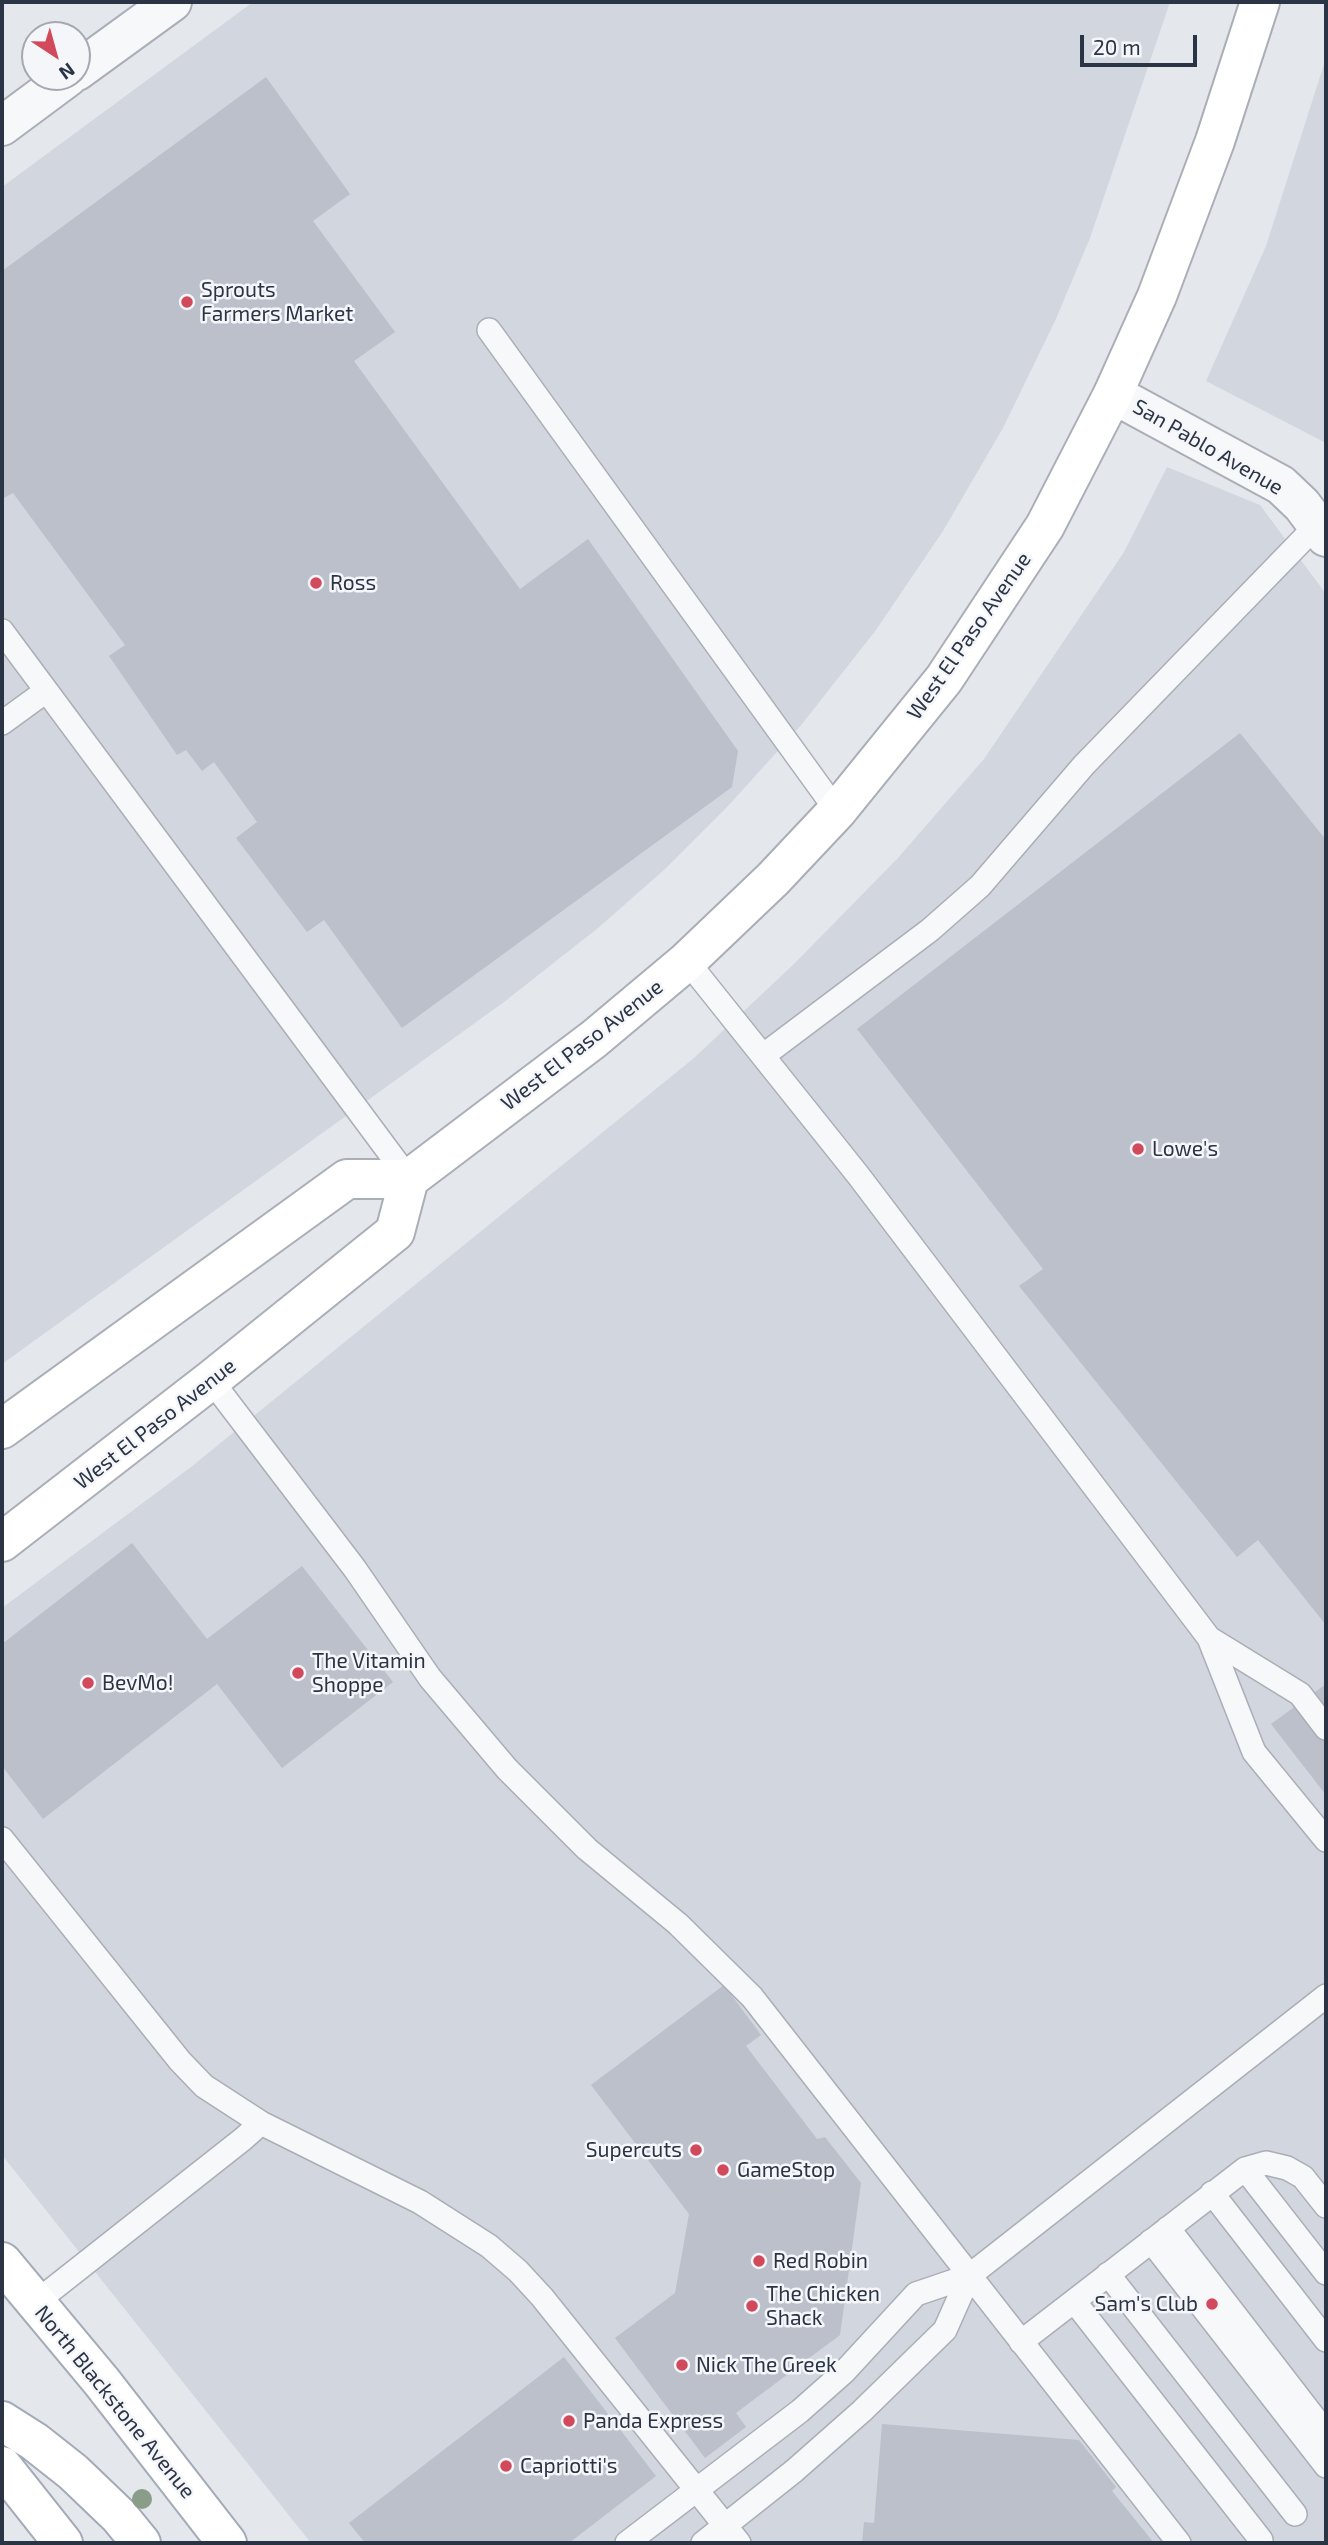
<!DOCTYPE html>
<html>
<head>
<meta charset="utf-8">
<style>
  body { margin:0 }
  #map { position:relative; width:1328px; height:2545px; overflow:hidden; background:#e4e7ec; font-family:"Exo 2",sans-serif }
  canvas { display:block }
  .frame { position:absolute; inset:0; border:4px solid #2b3445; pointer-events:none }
  .north { position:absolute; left:21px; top:21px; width:70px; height:70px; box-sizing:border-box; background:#f4f6f9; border:2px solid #a4a8b1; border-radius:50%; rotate:144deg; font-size:19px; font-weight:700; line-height:28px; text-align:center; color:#2b3445 }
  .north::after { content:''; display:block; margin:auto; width:24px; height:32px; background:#d1495b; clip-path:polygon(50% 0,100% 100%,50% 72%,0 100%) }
  .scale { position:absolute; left:1080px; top:35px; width:117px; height:32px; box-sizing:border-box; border:4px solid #2b3445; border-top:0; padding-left:9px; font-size:21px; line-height:24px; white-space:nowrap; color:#2b3445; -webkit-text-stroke:5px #f4f6f9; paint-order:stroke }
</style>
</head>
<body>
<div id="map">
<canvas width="1328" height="2545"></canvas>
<div class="frame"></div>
<div class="north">N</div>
<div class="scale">20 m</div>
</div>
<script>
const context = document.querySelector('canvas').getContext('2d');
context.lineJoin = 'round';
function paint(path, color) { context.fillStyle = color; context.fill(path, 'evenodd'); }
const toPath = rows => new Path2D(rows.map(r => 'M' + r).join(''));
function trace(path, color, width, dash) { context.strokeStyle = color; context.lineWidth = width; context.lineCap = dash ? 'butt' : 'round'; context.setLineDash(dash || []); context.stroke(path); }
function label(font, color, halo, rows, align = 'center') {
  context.font = font + ' "Exo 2",sans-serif'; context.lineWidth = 5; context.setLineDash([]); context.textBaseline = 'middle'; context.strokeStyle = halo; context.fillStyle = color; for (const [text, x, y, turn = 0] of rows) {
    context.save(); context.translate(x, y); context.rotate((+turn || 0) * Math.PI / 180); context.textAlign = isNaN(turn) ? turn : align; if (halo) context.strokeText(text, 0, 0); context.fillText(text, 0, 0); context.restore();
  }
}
paint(toPath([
  [253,2,1170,2,1090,238,1055,321,1003,428,943,531,876,630,802,724,729,805,665,869,598,928,504,1002,2,1364,2,187],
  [1326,58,1326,443,1206,381,1266,246],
  [1167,467,1260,505,1326,594,1326,2543,311,2543,2,2155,2,1608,191,1467,694,1058,795,963,897,859,984,759,1124,552]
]), '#d2d6de');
paint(toPath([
  [266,77,350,194,313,221,395,332,354,361,520,589,588,539,738,751,732,787,402,1028,324,920,307,932,236,838,257,822,214,762,202,771,186,750,177,755,109,656,125,645,13,493,2,499,2,271],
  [1240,733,1326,840,1326,1625,1258,1540,1237,1557,1019,1286,1043,1269,857,1029],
  [132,1543,207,1639,302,1566,393,1682,282,1768,217,1684,43,1819,2,1766,2,1644],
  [1326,1684,1326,1795,1271,1724],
  [724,1985,761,2035,746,2046,817,2139,825,2137,861,2183,840,2335,736,2413,746,2427,705,2458,615,2338,675,2293,689,2214,591,2085],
  [564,2357,656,2476,569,2543,365,2543,349,2523],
  [882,2424,1079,2440,1116,2487,1112,2491,1154,2543,862,2543,864,2522,874,2523]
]), '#bbc0ca');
const lane = toPath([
  [489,330,837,811],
  [2,631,409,1179],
  [2,723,46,691],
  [687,961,858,1175,1209,1638,1254,1752,1326,1840],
  [764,1055,930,930,980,886,1084,765,1317,525],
  [211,1380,355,1569,430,1678,507,1769,587,1849,678,1924,752,1997,1179,2543],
  [1209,1638,1300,1694,1326,1728],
  [2,1839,180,2061,204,2086,261,2123,420,2202,489,2246,518,2271,542,2297,739,2543],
  [1245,2169,1326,2273],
  [1212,2193,1326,2340],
  [1168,2228,1326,2433],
  [1151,2241,1326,2466],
  [1108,2274,1295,2514],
  [1074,2301,1261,2540],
  [35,2303,243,2139,261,2123],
  [1021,2342,1245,2169,1266,2163,1287,2168,1303,2177,1326,2206],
  [627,2543,800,2411,844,2372,916,2294,969,2276,1326,1996],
  [703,2543,794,2471,862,2411,945,2330,969,2276]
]);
const street = toPath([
  [77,71,172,2],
  [2,126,68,77],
  [1113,394,1281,485,1302,505,1326,537]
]);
const secondary = toPath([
  [2,1429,347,1179,409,1179,594,1039,687,961,773,879,837,811,944,679,1045,526,1113,394,1157,296,1215,141,1260,2],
  [2,1542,211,1380,395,1232,409,1179]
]);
const primary = toPath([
  [2,2262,102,2382,227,2543],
  [2,2421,35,2442,73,2472,119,2516,141,2543],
  [2,2466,63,2543]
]);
trace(lane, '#a9aeb7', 26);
trace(street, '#a9aeb7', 42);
trace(secondary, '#a9aeb7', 42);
trace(primary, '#a3abb8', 42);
trace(lane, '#f7f8fa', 23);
trace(street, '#f7f8fa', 38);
trace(secondary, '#fff', 38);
trace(primary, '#fff', 38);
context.fillStyle = '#899d89';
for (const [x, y] of [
  [142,2499]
]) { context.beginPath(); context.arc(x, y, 10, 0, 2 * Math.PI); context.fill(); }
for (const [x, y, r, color] of [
  [187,302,7,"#d1495b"],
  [316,583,7,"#d1495b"],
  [1138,1149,7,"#d1495b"],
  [298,1673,7,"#d1495b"],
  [88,1683,7,"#d1495b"],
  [696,2150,7,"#d1495b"],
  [723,2170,7,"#d1495b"],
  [759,2261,7,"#d1495b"],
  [1212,2304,7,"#d1495b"],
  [752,2306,7,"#d1495b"],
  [682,2365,7,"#d1495b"],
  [569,2421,7,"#d1495b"],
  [506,2466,7,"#d1495b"]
]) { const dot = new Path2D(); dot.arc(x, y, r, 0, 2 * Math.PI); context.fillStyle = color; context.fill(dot); trace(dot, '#f4f6f9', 2.5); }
label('21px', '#2b3445', '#f4f6f9', [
  ["Sprouts",201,290],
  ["Farmers Market",201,314],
  ["Ross",330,583],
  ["Lowe's",1152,1149],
  ["The Vitamin",312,1661],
  ["Shoppe",312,1685],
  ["BevMo!",102,1683],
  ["Supercuts",682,2150,"right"],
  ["GameStop",737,2170],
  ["Red Robin",773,2261],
  ["The Chicken",766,2294],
  ["Shack",766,2318],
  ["Sam's Club",1198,2304,"right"],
  ["Nick The Greek",696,2365],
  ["Panda Express",583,2421],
  ["Capriotti's",520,2466]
], 'left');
label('21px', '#2b3445', '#f4f6f9', [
  ["San Pablo Avenue",1208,447,30],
  ["West El Paso Avenue",969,636,-55],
  ["West El Paso Avenue",582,1045,-38],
  ["West El Paso Avenue",155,1424,-38],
  ["North Blackstone Avenue",115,2402,51]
]);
</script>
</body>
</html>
